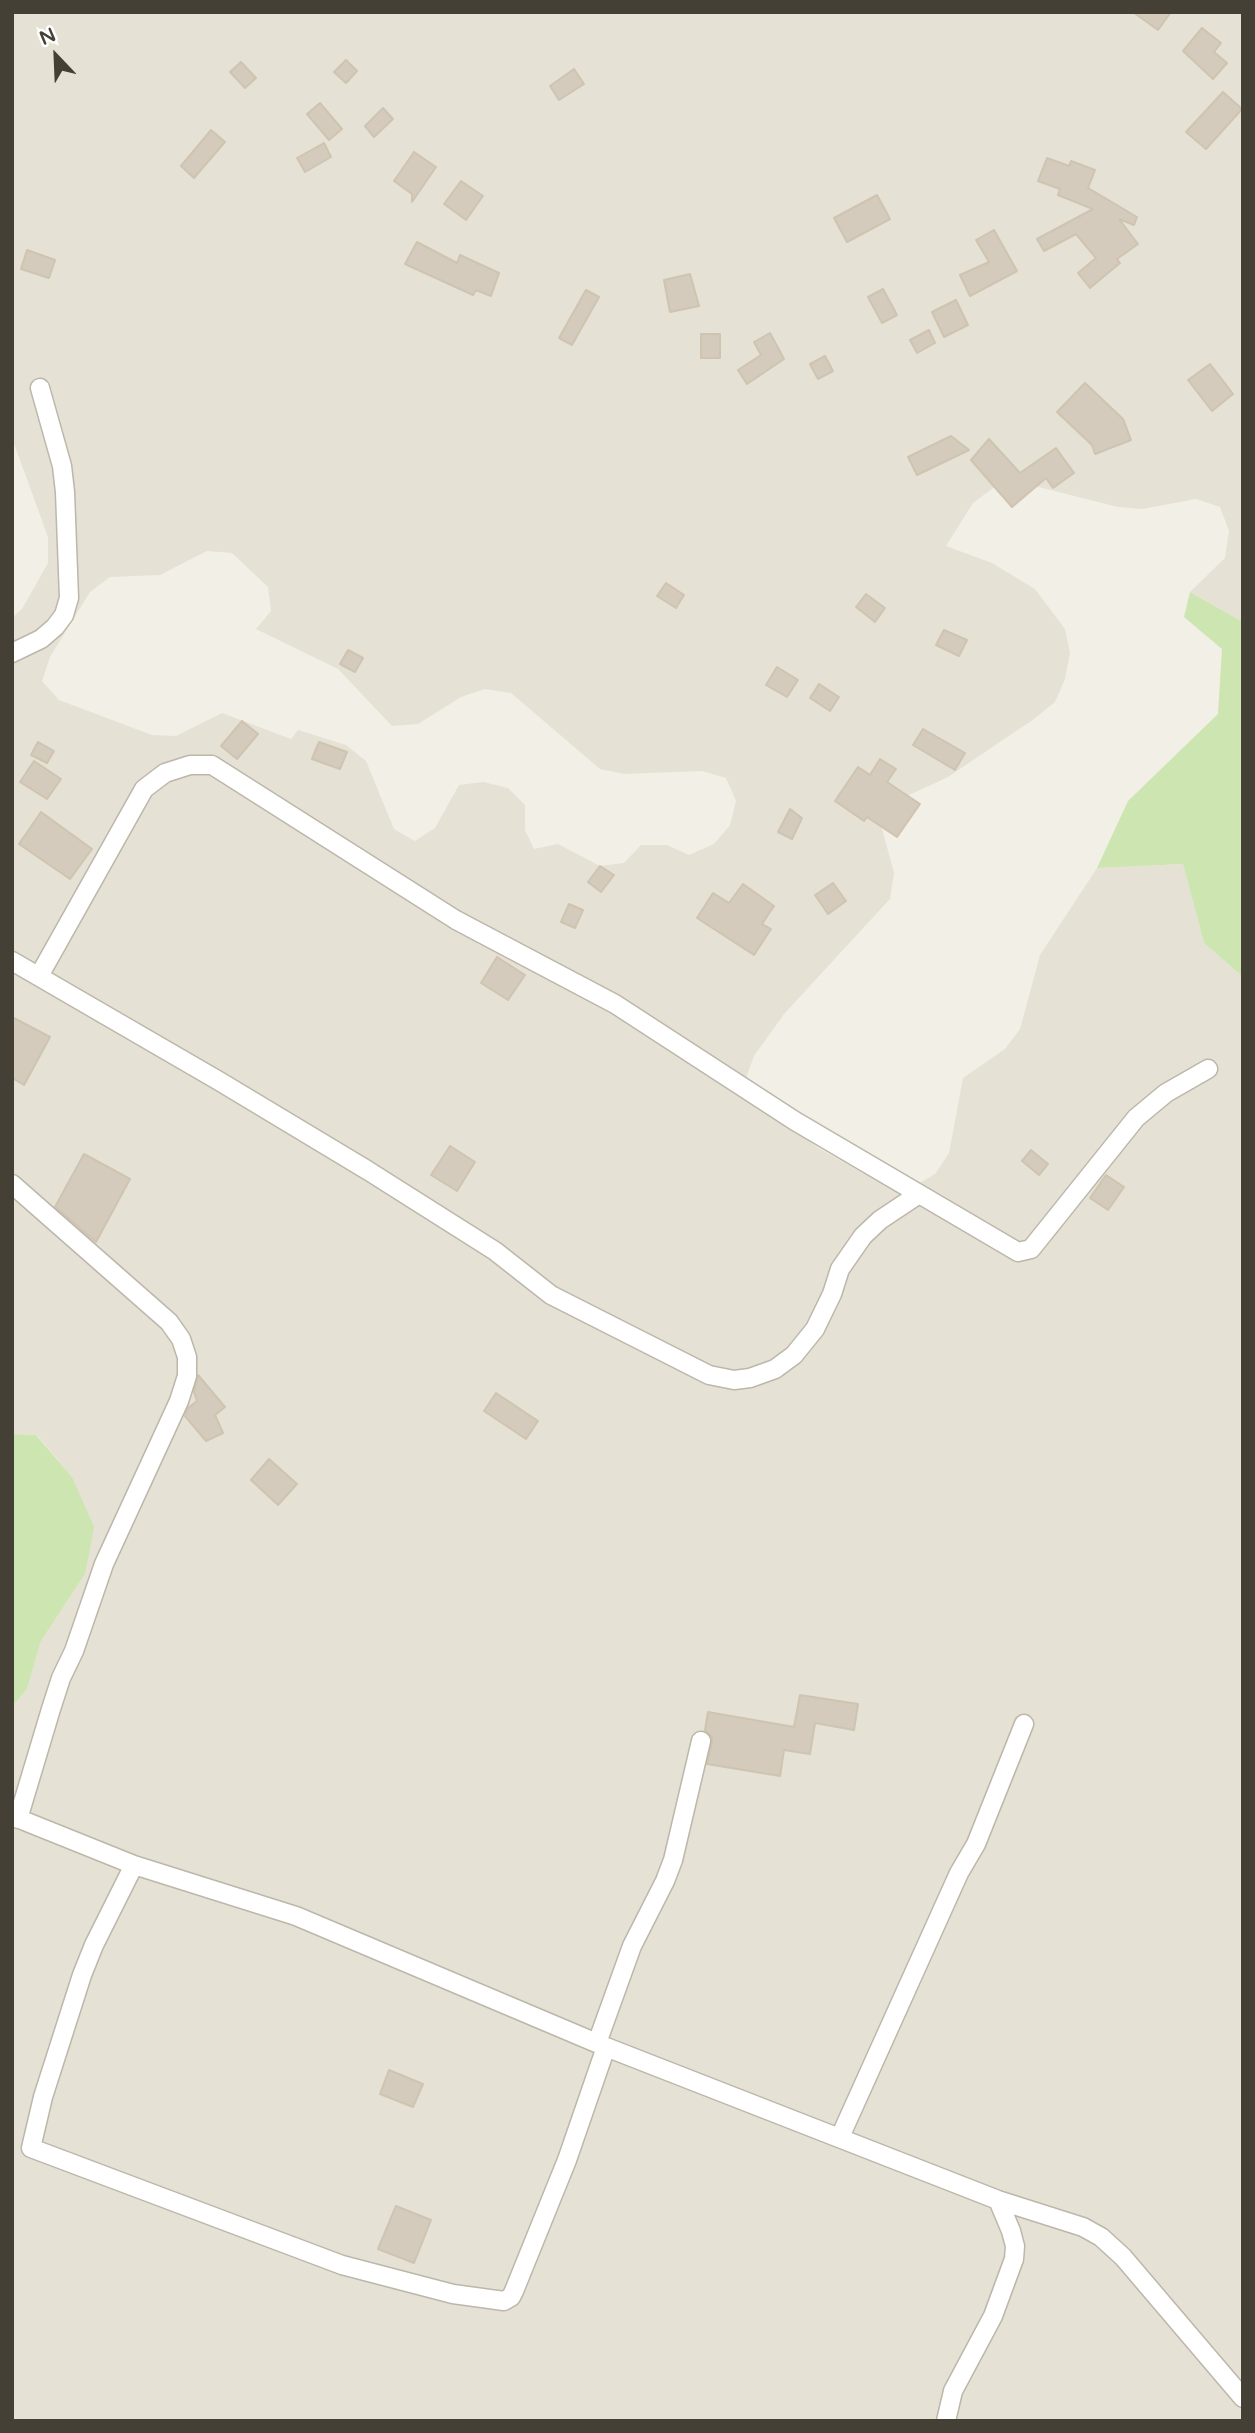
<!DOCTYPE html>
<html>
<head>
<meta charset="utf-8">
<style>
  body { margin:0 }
  #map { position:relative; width:1255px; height:2433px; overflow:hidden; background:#f2efe7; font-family:"Varela Round",sans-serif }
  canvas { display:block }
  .frame { position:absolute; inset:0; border:14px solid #454036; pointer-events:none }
  .north { position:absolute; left:21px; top:21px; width:70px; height:70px; -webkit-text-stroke:5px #fff; paint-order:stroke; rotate:337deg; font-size:19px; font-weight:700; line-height:28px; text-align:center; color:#454036 }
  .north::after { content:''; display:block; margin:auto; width:24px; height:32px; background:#454036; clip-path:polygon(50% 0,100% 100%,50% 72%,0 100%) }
</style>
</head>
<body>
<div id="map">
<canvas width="1255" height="2433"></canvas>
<div class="frame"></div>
<div class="north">N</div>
</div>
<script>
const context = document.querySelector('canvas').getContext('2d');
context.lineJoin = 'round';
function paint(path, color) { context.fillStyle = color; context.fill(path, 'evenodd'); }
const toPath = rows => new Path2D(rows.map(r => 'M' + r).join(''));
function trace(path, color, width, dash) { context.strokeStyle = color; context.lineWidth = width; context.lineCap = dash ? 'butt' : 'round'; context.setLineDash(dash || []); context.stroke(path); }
paint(toPath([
  [12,12,1243,12,1243,622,1190,592,1225,558,1229,531,1220,507,1196,499,1142,509,1118,507,1019,482,993,488,973,503,946,546,992,563,1035,589,1065,629,1070,653,1065,679,1055,702,1034,719,948,777,894,802,881,825,894,873,890,899,784,1014,754,1056,743,1086,818,1148,865,1174,913,1187,935,1174,949,1153,963,1078,1005,1049,1020,1029,1040,955,1097,868,1183,864,1204,943,1243,977,1243,2421,12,2421,12,1707,27,1689,41,1641,85,1574,72,1477,37,1435,12,1434,12,618,22,609,48,563,48,537,13,441,12,431],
  [207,551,232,553,268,587,271,611,256,629,338,669,392,726,418,724,461,697,485,689,511,693,600,769,624,774,702,771,726,778,736,801,730,825,714,844,689,855,667,845,641,845,624,863,600,866,558,844,534,849,525,830,525,805,508,788,483,782,459,785,435,828,415,841,394,829,366,761,346,745,298,730,291,739,222,713,176,736,152,735,59,700,42,681,50,657,90,592,110,577,160,575]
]), '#e6e1d5');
paint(toPath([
  [1190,592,1243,622,1243,977,1204,943,1183,864,1097,868,1128,801,1218,714,1222,649,1184,617],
  [12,1434,36,1435,72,1477,94,1527,85,1574,41,1641,27,1689,12,1707]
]), '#cce5b1');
const building = toPath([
  [1133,12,1171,12,1158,30,1133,12],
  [1202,28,1221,43,1214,52,1227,63,1213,79,1183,51,1202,28],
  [346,60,357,71,346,83,334,72,346,60],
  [241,62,256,78,245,88,230,72,241,62],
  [574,69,584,84,559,100,550,86,574,69],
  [1223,92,1242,109,1206,149,1186,132,1223,92],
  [320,103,342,129,329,140,307,114,320,103],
  [383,108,393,119,374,137,365,126,383,108],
  [211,130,225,142,194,178,181,166,211,130],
  [324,143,331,157,305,172,297,158,324,143],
  [414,152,436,167,412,202,412,194,394,181,414,152],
  [1047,158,1069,166,1071,161,1095,170,1088,188,1137,217,1134,225,1119,219,1138,244,1117,259,1120,263,1090,288,1078,273,1096,258,1076,234,1044,251,1037,239,1093,209,1058,195,1060,189,1038,181,1047,158],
  [461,181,483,196,466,220,444,204,461,181],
  [877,195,890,219,847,242,834,218,877,195],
  [994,230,1017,271,970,296,960,275,989,262,976,240,994,230],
  [417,242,457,263,460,255,499,273,491,296,476,290,473,295,405,264,417,242],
  [27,250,55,260,49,278,21,269,27,250],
  [690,274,699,306,670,312,664,280,690,274],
  [883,289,897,315,882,323,868,297,883,289],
  [586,290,599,297,572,345,559,338,586,290],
  [956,300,968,325,944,337,932,312,956,300],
  [929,330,935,343,917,353,910,340,929,330],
  [770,333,784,359,747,384,738,370,761,355,754,342,770,333],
  [701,334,720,334,720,358,701,358,701,334],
  [825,356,833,371,818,379,810,364,825,356],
  [1210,364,1233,394,1212,411,1188,380,1210,364],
  [1085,383,1123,419,1131,440,1095,454,1092,445,1057,412,1085,383],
  [951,436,969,450,917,475,908,457,951,436],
  [989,439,1020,473,1056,448,1074,473,1053,488,1046,478,1012,507,971,460,989,439],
  [666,583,684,595,676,608,657,596,666,583],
  [866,594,885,608,875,622,856,607,866,594],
  [944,630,967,640,959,656,936,645,944,630],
  [348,650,363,658,355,672,340,664,348,650],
  [777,667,798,680,787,697,766,685,777,667],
  [819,684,839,697,830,711,810,698,819,684],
  [242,721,258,734,237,759,221,746,242,721],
  [923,729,965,753,955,770,913,745,923,729],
  [38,742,54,751,47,763,31,755,38,742],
  [319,742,347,752,340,769,312,759,319,742],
  [880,759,896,769,887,782,920,804,897,837,867,817,864,821,835,801,858,767,870,775,880,759],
  [34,761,61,779,47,799,20,782,34,761],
  [790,809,802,818,792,839,778,832,790,809],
  [41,812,92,849,70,879,19,844,41,812],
  [600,866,614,875,601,892,588,882,600,866],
  [833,883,846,901,828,914,815,895,833,883],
  [743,884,774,906,762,924,771,929,754,955,697,918,713,893,729,903,743,884],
  [569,904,583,910,575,928,561,922,569,904],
  [497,957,525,975,508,1000,481,983,497,957],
  [12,1017,50,1037,24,1085,12,1078,12,1017],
  [450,1146,475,1162,457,1191,431,1175,450,1146],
  [1031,1150,1048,1164,1039,1175,1022,1161,1031,1150],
  [84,1154,130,1179,96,1242,55,1207,84,1154],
  [1106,1175,1124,1187,1108,1210,1090,1198,1106,1175],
  [198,1375,225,1407,215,1415,223,1433,206,1441,185,1416,188,1408,197,1401,194,1392,198,1375],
  [496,1393,538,1421,526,1439,484,1411,496,1393],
  [269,1459,297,1484,278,1505,251,1480,269,1459],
  [800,1695,858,1704,854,1730,815,1723,810,1754,784,1750,780,1776,707,1764,712,1743,712,1737,705,1730,708,1712,794,1727,800,1695],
  [389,2070,423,2084,413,2107,380,2094,389,2070],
  [396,2206,431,2220,414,2263,378,2249,396,2206]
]);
paint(building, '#d4cbbd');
trace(building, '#cec4b0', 2);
const street = toPath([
  [12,653,41,639,55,627,64,615,69,598,65,492,62,466,40,388],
  [12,961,219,1081,367,1170,495,1251,551,1295,709,1375,734,1380,750,1378,775,1369,794,1355,815,1329,832,1294,840,1269,863,1236,880,1220,919,1194],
  [39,976,144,789,165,773,190,765,212,765,456,920,615,1004,795,1121,1018,1252,1031,1249,1136,1118,1166,1093,1208,1069],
  [12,1184,169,1322,181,1339,187,1357,187,1376,179,1401,104,1564,74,1651,61,1678,51,1709,18,1819],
  [12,1816,134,1865,296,1916,606,2047,998,2200,1083,2227,1101,2237,1123,2257,1243,2398],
  [134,1865,94,1945,82,1975,43,2097,31,2148,342,2265,453,2294,504,2301,511,2297,514,2291,567,2160,606,2047],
  [597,2043,632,1946,665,1881,673,1860,701,1741],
  [840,2137,959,1873,976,1844,1024,1724],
  [946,2421,953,2391,993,2316,1014,2259,1015,2246,1011,2231,998,2200]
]);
trace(street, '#bdb7aa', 21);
trace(street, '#fff', 18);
</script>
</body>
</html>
